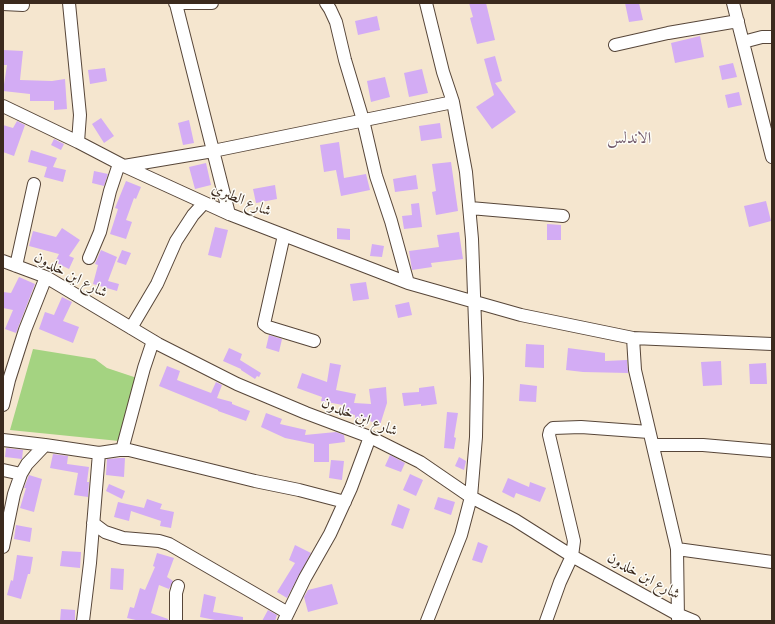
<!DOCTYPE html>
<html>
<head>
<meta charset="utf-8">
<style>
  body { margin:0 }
  #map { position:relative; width:775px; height:624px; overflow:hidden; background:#f5e6cf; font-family:"IM FELL DW Pica",serif }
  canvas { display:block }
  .frame { position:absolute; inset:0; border:4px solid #3b2a1e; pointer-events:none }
</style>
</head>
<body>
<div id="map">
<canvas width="775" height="624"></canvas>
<div class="frame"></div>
</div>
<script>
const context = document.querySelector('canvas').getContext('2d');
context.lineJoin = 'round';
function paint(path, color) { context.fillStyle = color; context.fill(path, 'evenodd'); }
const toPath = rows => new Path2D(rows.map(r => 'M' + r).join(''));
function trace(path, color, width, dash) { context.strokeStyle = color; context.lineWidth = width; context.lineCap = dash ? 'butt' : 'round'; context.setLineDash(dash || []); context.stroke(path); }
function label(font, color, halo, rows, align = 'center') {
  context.font = font + ' "IM FELL DW Pica",Amiri,serif'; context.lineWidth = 3; context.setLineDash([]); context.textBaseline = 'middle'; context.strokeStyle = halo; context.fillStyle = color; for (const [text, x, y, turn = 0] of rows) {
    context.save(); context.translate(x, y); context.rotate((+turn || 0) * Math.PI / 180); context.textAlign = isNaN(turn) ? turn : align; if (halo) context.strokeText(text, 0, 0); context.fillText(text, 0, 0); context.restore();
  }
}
paint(toPath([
  [33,349,95,359,107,368,140,379,119,441,10,430]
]), '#a4d381');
paint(toPath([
  [469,3,486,3,495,40,477,44,470,18,473,17],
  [625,3,639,3,643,20,629,22],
  [377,16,380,30,358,35,355,21],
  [700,36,704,57,675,63,671,43],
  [3,50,23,51,20,80,52,81,65,79,67,109,54,110,54,101,30,101,30,94,3,91,7,65,3,65],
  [495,56,502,81,495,83,516,112,492,129,476,107,494,95,484,59],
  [733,63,737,77,722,80,719,66],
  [105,68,107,81,90,84,88,70],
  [422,69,428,93,409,97,404,73],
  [385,77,390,97,371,102,367,81],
  [739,92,742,105,728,108,725,95],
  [101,118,114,136,104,143,92,124],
  [189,120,194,143,183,145,178,123],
  [17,121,25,125,14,156,3,152,3,125,13,128],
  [440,123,442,138,421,141,419,126],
  [54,139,64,144,61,150,51,145],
  [339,142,344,178,366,174,370,190,341,196,336,170,324,172,320,145],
  [31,150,57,158,53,167,66,170,63,182,44,177,47,167,28,162],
  [451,162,458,211,436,215,432,192,436,191,432,164],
  [206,163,211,185,195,189,189,167],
  [94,171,108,174,104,186,92,183],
  [416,175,418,189,395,192,393,179],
  [126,181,141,187,136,199,134,198,126,220,132,222,126,239,110,234,118,209,115,208],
  [275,185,277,199,256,203,253,189],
  [766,201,771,221,749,227,744,206],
  [419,203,422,227,404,229,402,216,412,215,411,204],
  [547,224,561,225,561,240,547,240],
  [215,227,228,230,221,258,208,255],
  [62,228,80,240,69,256,74,258,69,269,55,262,59,254,29,246,33,231,56,237],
  [337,228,350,229,350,240,337,239],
  [459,232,463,259,431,263,432,267,412,270,409,251,439,247,437,235],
  [372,244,384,246,382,257,370,256],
  [101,250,117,257,108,281,119,284,117,291,93,284,98,265,95,264],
  [122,250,131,253,126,265,117,262],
  [19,277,35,284,16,333,5,329,13,310,3,308,3,292,11,293],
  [366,282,369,299,353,301,350,284],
  [62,297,72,302,63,321,79,327,73,343,39,329,45,312,54,315],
  [409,302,412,315,398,318,395,305],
  [269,335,282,339,279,352,266,348],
  [526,344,544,345,544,368,525,367],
  [229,348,242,354,240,360,261,373,259,377,257,376,255,379,241,370,241,369,223,361],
  [568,348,605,353,605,361,627,360,628,373,583,372,566,370],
  [721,361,722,385,703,386,701,362],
  [330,363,341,365,336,390,356,394,354,403,371,404,369,389,386,387,387,403,380,425,362,418,355,418,355,415,342,412,343,405,321,401,322,397,297,388,302,373,327,382],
  [766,363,767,384,750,384,749,364],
  [167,366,180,371,177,380,211,393,216,382,222,385,217,398,232,402,232,404,250,411,246,421,218,411,218,410,159,386],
  [520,384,537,386,536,402,519,401],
  [434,386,437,404,421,406,421,404,404,406,402,393,419,392,419,388],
  [447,412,458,413,454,437,456,438,454,449,444,448],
  [266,413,282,419,280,424,306,430,305,435,336,432,344,435,345,442,329,444,329,462,314,462,314,444,285,438,261,427],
  [6,448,23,450,22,459,5,457],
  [53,454,68,456,67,464,89,467,88,474,87,482,89,482,88,497,74,495,78,473,50,468],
  [390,455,405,463,401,472,385,466],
  [459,457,466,461,464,470,455,466],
  [120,458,125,458,124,477,106,475,107,459],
  [331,460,344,461,342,480,329,478],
  [410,474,423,480,416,496,403,490],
  [29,475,42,479,34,512,20,508,26,488,24,488],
  [508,478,529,487,530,482,546,488,540,502,516,493,514,498,502,492],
  [109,484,125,491,122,499,106,491],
  [438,497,455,502,451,515,434,509],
  [147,499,162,504,160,509,174,512,171,528,160,526,161,521,131,511,129,521,114,517,118,502,144,508],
  [398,504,410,509,403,529,391,525],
  [16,525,32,528,30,542,14,539],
  [478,542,488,546,482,563,472,560],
  [295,545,311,553,287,598,277,592,295,563,289,560],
  [62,551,81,552,80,568,60,566],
  [157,553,174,558,167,577,173,581,169,589,159,585,151,613,168,619,168,621,140,621,127,618,130,607,134,608,140,588,145,590,155,567,153,566],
  [17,555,33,557,30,574,28,574,21,599,7,595,11,580,13,581],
  [111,568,124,569,123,590,110,589],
  [332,584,338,604,308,612,304,597,308,590],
  [204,594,216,597,213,612,243,617,243,621,220,621,200,617],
  [61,609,75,610,75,621,60,621],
  [268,610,277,615,275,621,262,621]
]), '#d3acf4');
const minor = toPath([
  [69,3,80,115,78,142],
  [175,3,212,3],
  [326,3,330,9,336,22,345,60,363,120,376,176,391,221,408,283],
  [426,3,443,72,453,102,466,172,472,239,477,378,476,437,471,497,461,535,427,621],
  [733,3,772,157],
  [3,4,23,5],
  [176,4,229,214],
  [743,42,762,37,772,37],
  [615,45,668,33,738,21],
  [3,106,78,142,124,166,229,214,408,283,521,315,633,338,772,344],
  [124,166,213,151,453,102],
  [470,208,563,216],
  [284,235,264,324,268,327,314,341],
  [89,258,100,232,110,191,119,164],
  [3,261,46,277,158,344,237,384,306,413,370,437,420,462,471,497,515,520,572,556,677,614,694,621],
  [16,266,34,184],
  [131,328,157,284,176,241,193,215,204,203],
  [633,338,635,370,677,549,678,619],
  [3,405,9,380,25,330,46,277],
  [3,440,45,445],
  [654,445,703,445,772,451],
  [122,450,144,368,153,341],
  [99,453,119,450,129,450,255,481,299,490,345,502],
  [3,470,21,474],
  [93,523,105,532,123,538,159,541,169,544,288,613],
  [3,547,14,494,21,474,27,464,45,445,99,453,90,563,83,621],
  [677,549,772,562],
  [176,621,176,593,178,586],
  [284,621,305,578,330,534,351,488,370,437],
  [546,621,560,582,572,556,574,541,549,435,550,431,553,428,581,427,649,432]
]);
trace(minor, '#574639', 14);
trace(minor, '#fff', 12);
label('15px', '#3b2a1e', '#fdfcf7', [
  ["شارع الطبري",241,201,23],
  ["شارع ابن خلدون",70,276,28],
  ["شارع ابن خلدون",359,418,22],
  ["شارع ابن خلدون",643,577,29]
]);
label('16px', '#705869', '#fdfcf7', [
  ["الاندلس",629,140]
]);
</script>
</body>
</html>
